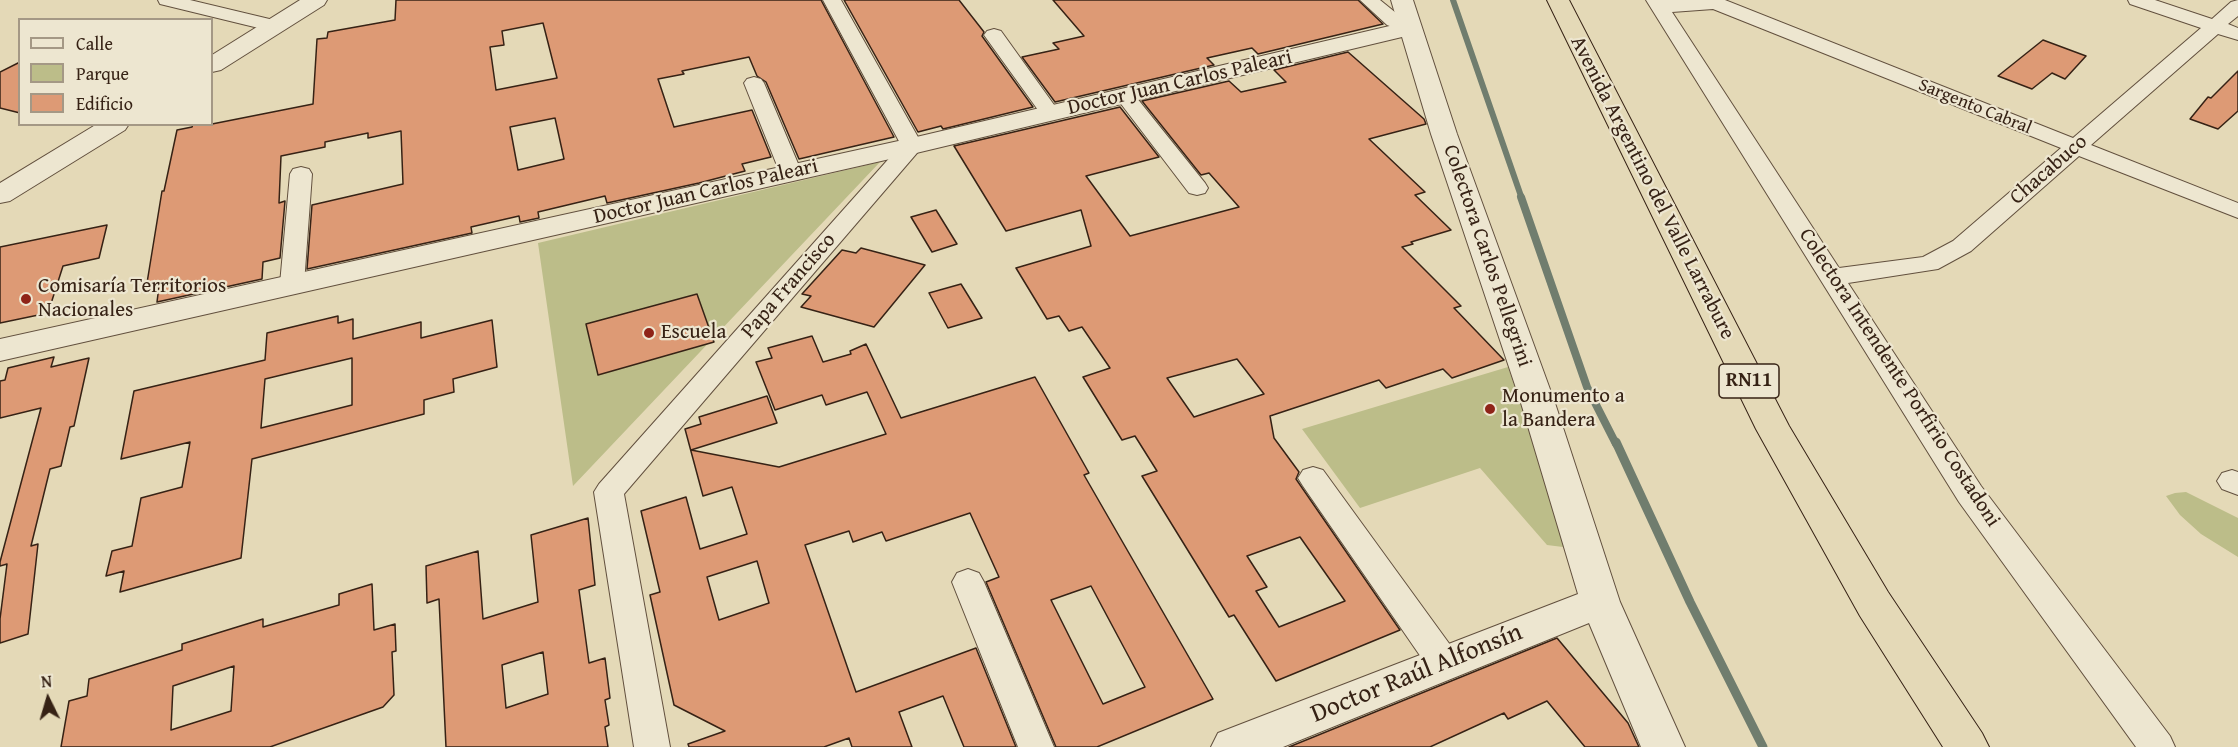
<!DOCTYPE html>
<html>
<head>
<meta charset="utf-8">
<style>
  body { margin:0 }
  #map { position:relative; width:2238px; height:747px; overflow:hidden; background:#e4d9b7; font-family:"Gentium Book Plus",serif }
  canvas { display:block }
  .legend { position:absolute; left:18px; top:18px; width:195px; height:108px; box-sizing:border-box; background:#ede6d0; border:2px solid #a49885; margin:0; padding:8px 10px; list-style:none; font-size:18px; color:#362215 }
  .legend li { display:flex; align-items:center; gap:12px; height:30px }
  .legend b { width:30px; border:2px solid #a49885 }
  .north { position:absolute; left:18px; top:669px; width:60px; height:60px; -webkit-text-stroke:4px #ede6d0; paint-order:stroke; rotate:355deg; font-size:16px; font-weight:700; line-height:24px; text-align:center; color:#362215 }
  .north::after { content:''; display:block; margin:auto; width:21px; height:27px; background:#362215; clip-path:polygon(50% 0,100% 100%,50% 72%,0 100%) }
</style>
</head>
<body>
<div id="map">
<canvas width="2238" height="747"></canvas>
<ul class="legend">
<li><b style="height:8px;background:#ede6d0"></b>Calle</li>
<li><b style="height:16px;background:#bcbd89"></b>Parque</li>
<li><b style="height:16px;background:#dd9a75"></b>Edificio</li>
</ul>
<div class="north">N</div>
</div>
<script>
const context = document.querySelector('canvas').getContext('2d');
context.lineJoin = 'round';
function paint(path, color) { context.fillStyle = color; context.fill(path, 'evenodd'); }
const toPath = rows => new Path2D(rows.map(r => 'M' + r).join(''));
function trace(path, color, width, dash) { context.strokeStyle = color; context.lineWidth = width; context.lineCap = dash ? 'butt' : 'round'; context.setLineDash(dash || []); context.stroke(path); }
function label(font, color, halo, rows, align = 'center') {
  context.font = font + ' "Gentium Book Plus",serif'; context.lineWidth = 4.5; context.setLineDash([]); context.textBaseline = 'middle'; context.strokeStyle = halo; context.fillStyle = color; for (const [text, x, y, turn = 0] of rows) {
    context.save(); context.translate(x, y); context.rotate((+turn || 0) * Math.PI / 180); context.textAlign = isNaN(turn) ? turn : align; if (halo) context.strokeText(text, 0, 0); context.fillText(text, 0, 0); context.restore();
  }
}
paint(toPath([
  [880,162,573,486,538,243],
  [1508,367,1571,548,1547,545,1480,468,1360,508,1302,429],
  [2186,492,2238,518,2238,557,2201,534,2180,515,2166,496,2175,493]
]), '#bcbd89');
trace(toPath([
  [1453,0,1522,199]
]), '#707d6e', 6);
trace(toPath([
  [1521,197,1587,387,1616,444]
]), '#707d6e', 8);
trace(toPath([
  [1616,442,1690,602,1763,747]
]), '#707d6e', 9);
const building = toPath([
  [396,0,821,0,894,137,799,159,766,82,757,76,749,57,682,71,684,74,658,79,674,127,752,110,771,157,742,164,745,171,699,183,607,203,605,196,538,212,539,218,520,222,519,216,471,227,472,233,307,269,312,205,403,184,401,131,368,138,368,133,325,142,325,147,281,156,279,203,285,201,280,258,263,262,262,279,157,302,159,286,146,289,162,191,164,191,177,130,192,127,193,124,212,124,313,104,317,39,327,38,328,32,395,20,396,0],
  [543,23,557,78,496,90,490,47,504,45,502,31,543,23],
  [555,118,564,159,518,170,510,127,555,118],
  [844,0,959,0,984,32,982,36,1033,107,943,129,941,126,918,132,844,0],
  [1053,0,1358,0,1383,24,1258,54,1252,48,1207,58,1214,65,1055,102,1022,57,1059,49,1053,43,1084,36,1053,0],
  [2043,40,2086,56,2065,79,2052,73,2032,89,1998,76,2043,40],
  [1348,52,1424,119,1426,124,1369,139,1425,192,1415,195,1451,230,1411,242,1413,244,1402,247,1461,306,1454,308,1504,360,1452,378,1443,369,1386,388,1379,380,1270,416,1274,438,1299,472,1296,479,1400,630,1276,681,1234,615,1229,617,1142,476,1157,471,1135,436,1122,440,1083,377,1110,368,1082,327,1069,331,1059,316,1047,319,1016,268,1091,246,1081,210,1006,231,954,146,1120,107,1159,157,1086,176,1130,236,1239,207,1209,173,1201,175,1142,101,1229,81,1241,92,1286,82,1274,70,1348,52],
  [1237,359,1264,394,1194,417,1167,378,1237,359],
  [1300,537,1345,601,1279,627,1256,591,1267,587,1247,556,1300,537],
  [20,62,20,113,0,108,0,72,20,62],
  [2238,71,2238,111,2218,129,2190,119,2208,97,2211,98,2238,71],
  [936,210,957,244,932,252,911,217,936,210],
  [107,225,99,258,63,266,48,313,0,323,0,247,107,225],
  [861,248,925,265,874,327,801,307,811,296,802,294,842,250,856,253,861,248],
  [961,284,982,318,948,328,929,293,961,284],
  [697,294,714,342,598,375,586,324,697,294],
  [338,316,338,323,353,319,353,339,421,322,421,338,492,320,497,367,453,379,454,392,424,400,424,414,252,459,241,558,120,592,124,571,106,576,112,551,132,546,141,498,182,487,190,442,121,459,134,391,265,360,267,333,338,316],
  [352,358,352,405,261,428,265,379,352,358],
  [812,336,823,362,851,354,850,351,866,344,901,418,1035,377,1089,473,1084,475,1213,699,1097,747,1056,747,986,582,999,577,970,513,886,541,882,532,853,542,849,531,805,545,856,692,976,648,1016,747,964,747,943,696,899,712,912,747,852,747,849,738,824,747,689,747,688,744,725,731,674,705,650,595,660,592,641,511,686,497,700,549,747,534,732,487,703,496,685,429,701,424,699,417,767,396,777,423,691,450,779,467,886,434,867,392,826,405,822,395,775,410,756,362,772,358,768,348,812,336],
  [757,561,769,603,719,620,707,577,757,561],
  [1091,586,1145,687,1103,704,1051,600,1091,586],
  [54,357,51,367,89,358,74,426,70,427,61,466,50,469,31,546,38,544,28,634,0,643,0,619,7,564,0,566,0,562,41,408,0,418,0,381,5,380,8,368,54,357],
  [588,518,595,585,579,590,589,663,605,658,610,698,605,700,609,725,605,727,608,747,446,747,439,599,427,603,426,566,478,551,483,619,538,602,531,535,588,518],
  [543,652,548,694,506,708,502,665,543,652],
  [372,584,374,630,395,624,396,651,392,652,394,695,383,707,270,747,61,747,69,701,87,696,89,679,182,650,182,644,263,619,263,627,339,605,339,594,372,584],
  [234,666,231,711,171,730,173,686,234,666],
  [1557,638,1628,723,1639,747,1585,747,1547,701,1508,719,1504,713,1430,747,1289,747,1557,638]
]);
paint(building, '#dd9a75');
trace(building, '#362215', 1.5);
const minor = toPath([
  [158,0,190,0,282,22,285,26,282,30,275,32,160,4,158,0],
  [823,0,841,0,923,146,624,494,670,747,634,747,594,492,599,484,901,145,823,0],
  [1360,0,1380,0,1401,17,1418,24,1421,28,1418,32,1411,34,1387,25,1360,0],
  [1646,0,1725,0,2073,138,2201,28,2130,4,2128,0,2155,0,2212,19,2231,2,2238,0,2238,16,2228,24,2238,28,2238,40,2218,34,2091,145,2238,203,2238,218,2079,156,1971,251,1938,269,1848,283,1981,486,2170,736,2175,747,2136,747,1959,502,1646,0],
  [1713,9,2061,148,1953,241,1923,257,1839,268,1672,12,1713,9],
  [994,29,1001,31,1057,109,1061,113,1057,117,1050,119,1043,117,984,35,987,31,994,29],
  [754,77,761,79,764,83,802,173,799,178,791,180,783,178,780,173,744,83,747,79,754,77],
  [1125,90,1132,92,1205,183,1208,188,1205,193,1197,195,1189,193,1115,96,1118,92,1125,90],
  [301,167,309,169,312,174,304,284,301,290,292,292,283,290,280,284,290,174,293,169,301,167],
  [1313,467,1323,470,1456,653,1461,663,1456,673,1444,677,1432,673,1303,486,1298,478,1303,470,1313,467],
  [2232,470,2238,472,2238,495,2222,489,2217,481,2222,473,2232,470],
  [968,569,979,573,984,582,1054,747,1018,747,952,582,957,573,968,569]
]);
const tertiary = toPath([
  [300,0,327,0,324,5,221,70,212,72,212,55,300,0],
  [1391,0,1413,0,1457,134,1555,403,1620,602,1685,747,1641,747,1589,623,1283,747,1211,747,1218,733,1578,594,1521,403,1431,134,1402,37,912,154,0,361,0,339,912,138,1398,24,1391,0],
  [97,124,129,124,125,130,10,201,0,203,0,183,97,124]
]);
const trunk = toPath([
  [1547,0,1569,0,1789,426,1888,592,1982,733,1989,747,1943,747,1860,616,1756,429,1547,0]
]);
trace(minor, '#62503e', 2);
trace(tertiary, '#62503e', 2);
trace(trunk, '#362215', 2);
paint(minor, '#ede6d0');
paint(tertiary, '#ede6d0');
paint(trunk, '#e4d9b7');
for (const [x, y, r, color] of [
  [26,299,6,"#8f2418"],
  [649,333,6,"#8f2418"],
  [1490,409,6,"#8f2418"]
]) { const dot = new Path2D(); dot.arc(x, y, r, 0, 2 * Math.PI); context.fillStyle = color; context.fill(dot); trace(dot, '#ede6d0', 2); }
label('18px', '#362215', '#ede6d0', [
  ["Sargento Cabral",1975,107,22]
]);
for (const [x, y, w] of [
  [1749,381,60]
]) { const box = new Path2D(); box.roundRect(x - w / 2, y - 17, w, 34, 4.5); context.fillStyle = '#ede6d0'; context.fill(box); trace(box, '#362215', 1.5); }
label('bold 20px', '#362215', null, [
  ["RN11",1749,381]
]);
label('21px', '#362215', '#ede6d0', [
  ["Doctor Juan Carlos Paleari",1180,83,-13],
  ["Chacabuco",2049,170,-41],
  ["Avenida Argentino del Valle Larrabure",1652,188,63],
  ["Doctor Juan Carlos Paleari",706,192,-13],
  ["Colectora Carlos Pellegrini",1487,256,71],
  ["Papa Francisco",789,286,-49],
  ["Colectora Intendente Porfirio Costadoni",1899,378,57]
]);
label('21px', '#362215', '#ede6d0', [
  ["Comisaría Territorios",38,287],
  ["Nacionales",38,311],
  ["Escuela",661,333],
  ["Monumento a",1502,397],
  ["la Bandera",1502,421]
], 'left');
label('26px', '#362215', '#ede6d0', [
  ["Doctor Raúl Alfonsín",1417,674,-22]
]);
</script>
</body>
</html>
